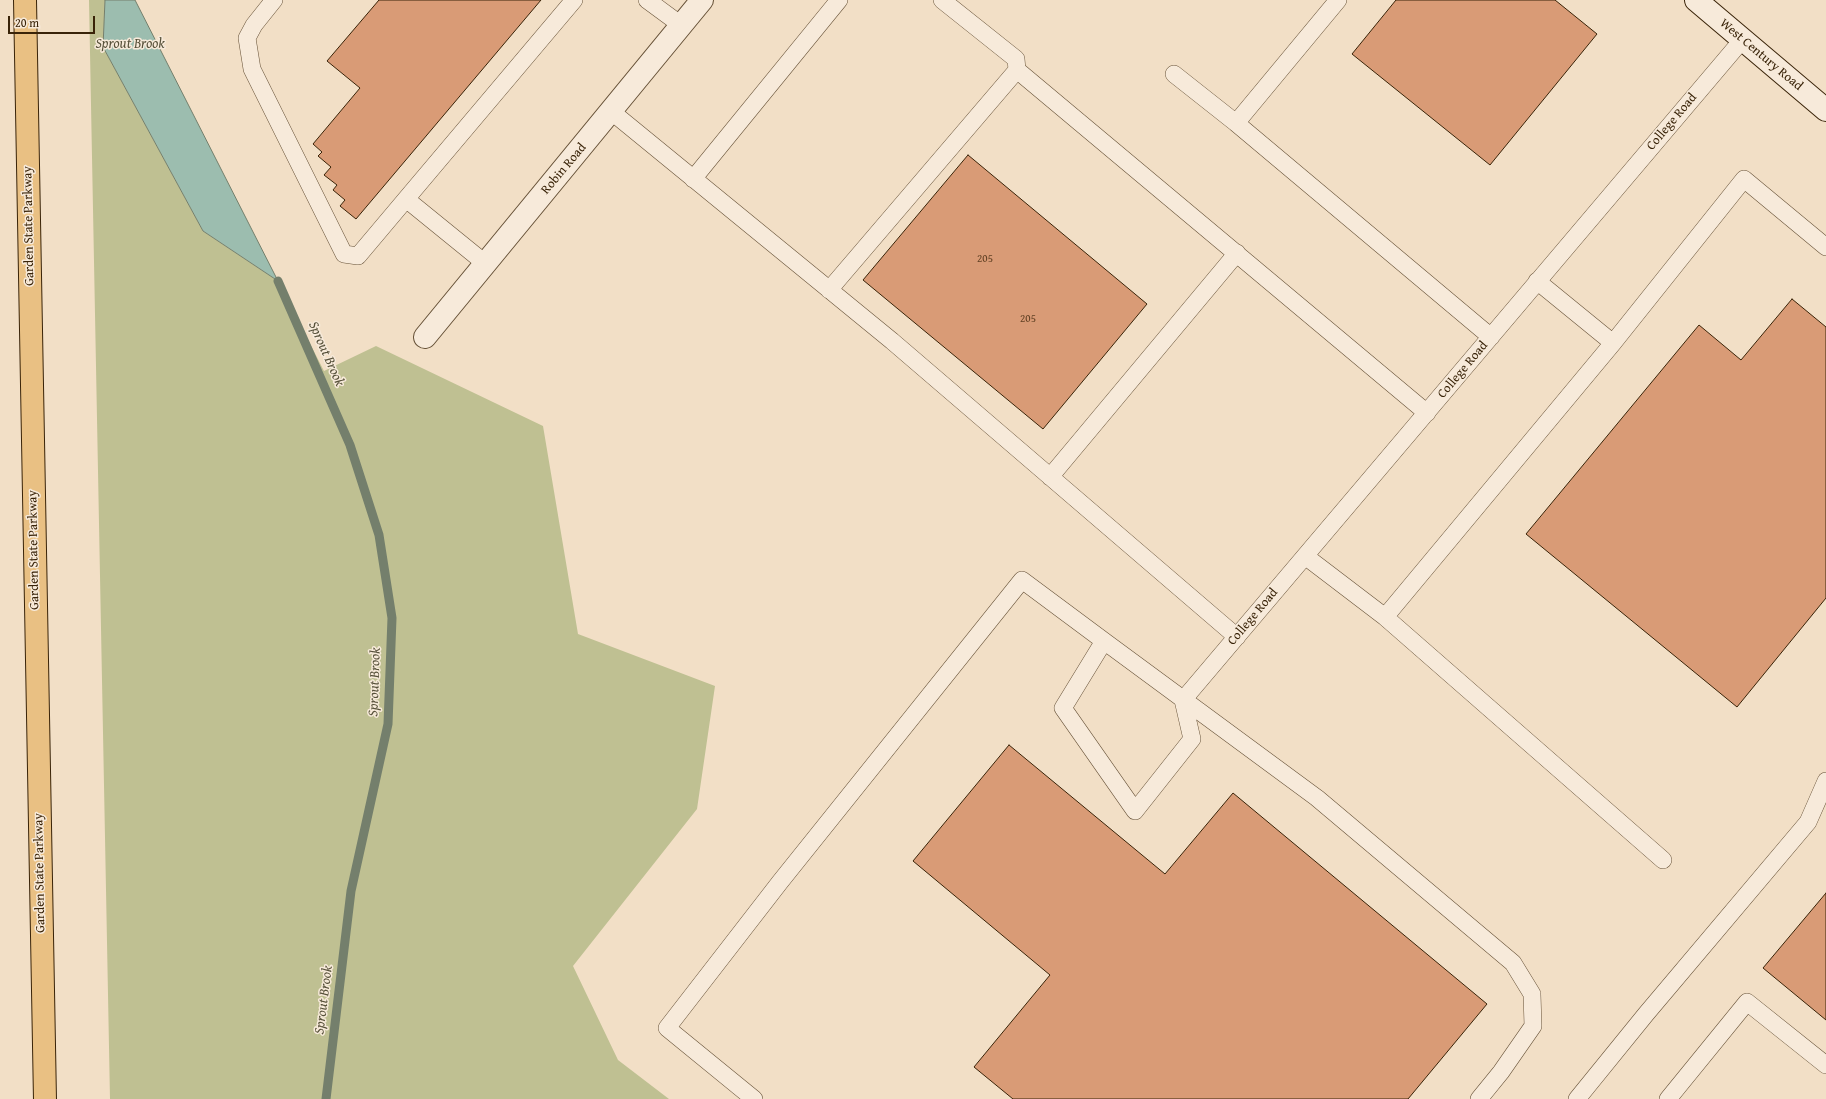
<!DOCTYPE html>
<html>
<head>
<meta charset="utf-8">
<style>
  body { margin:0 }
  #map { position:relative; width:1826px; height:1099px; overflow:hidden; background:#f2dfc6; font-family:"Gentium Book Plus",serif }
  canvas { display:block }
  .scale { position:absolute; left:8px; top:16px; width:87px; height:18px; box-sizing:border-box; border:2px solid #392308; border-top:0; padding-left:5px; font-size:12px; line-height:14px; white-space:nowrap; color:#392308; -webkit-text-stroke:3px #f7eada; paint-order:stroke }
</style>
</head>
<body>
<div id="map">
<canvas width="1826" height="1099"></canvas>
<div class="scale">20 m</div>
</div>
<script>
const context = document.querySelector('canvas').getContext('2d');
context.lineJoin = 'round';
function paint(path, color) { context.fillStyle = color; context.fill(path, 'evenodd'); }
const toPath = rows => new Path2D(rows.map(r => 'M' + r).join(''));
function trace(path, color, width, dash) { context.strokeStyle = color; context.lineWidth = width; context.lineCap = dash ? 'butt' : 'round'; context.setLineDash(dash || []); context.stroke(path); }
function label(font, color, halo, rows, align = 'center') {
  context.font = font + ' "Gentium Book Plus",serif'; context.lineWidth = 3; context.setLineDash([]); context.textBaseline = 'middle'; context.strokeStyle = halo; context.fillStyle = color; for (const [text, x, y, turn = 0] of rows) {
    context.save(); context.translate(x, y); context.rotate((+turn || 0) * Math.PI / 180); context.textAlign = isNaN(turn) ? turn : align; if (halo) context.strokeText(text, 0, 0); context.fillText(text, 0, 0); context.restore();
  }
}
paint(toPath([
  [89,0,105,0,103,47,203,231,278,281,324,371,376,346,543,426,578,634,715,686,697,809,573,966,618,1060,669,1099,110,1099]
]), '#bfc092');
const water = toPath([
  [105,0,135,0,278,281,203,231,103,47,105,0]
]);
paint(water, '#9cbdaf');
trace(water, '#747f6c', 1);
trace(toPath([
  [278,281,350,445,379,535,392,618,388,724,351,891,326,1099]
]), '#747f6c', 9);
const building = toPath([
  [379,0,541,0,356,219,340,206,345,200,333,190,337,185,324,175,331,167,318,156,322,152,313,144,360,88,327,61,379,0],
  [1396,0,1555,0,1597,34,1490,165,1352,54,1396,0],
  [968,155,1147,304,1043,429,863,280,968,155],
  [1792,299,1826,327,1826,598,1737,707,1526,534,1699,325,1741,360,1792,299],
  [1009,745,1165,874,1233,793,1487,1004,1408,1099,1013,1099,974,1067,1050,975,913,861,1009,745],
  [1826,893,1826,1020,1763,968,1826,893]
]);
paint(building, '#d99b76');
trace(building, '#392308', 1);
const lane = toPath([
  [274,0,254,25,247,38,252,69,344,254,358,256,406,199],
  [647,0,681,25],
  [942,0,1016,59,1017,70,1427,413],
  [1338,0,1236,123,1491,337],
  [1174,74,1236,123],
  [612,112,892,341,1237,637],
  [693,179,839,0],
  [486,264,406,199,574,0],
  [1537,281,1613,343],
  [829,290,1017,70],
  [1050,477,1237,253],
  [1305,556,1385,617],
  [1104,641,1317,798,1513,963,1532,994,1533,1026,1501,1072,1479,1099],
  [1183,700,1743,39],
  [1663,860,1385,617,1613,343,1744,179,1826,247],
  [754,1099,667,1028,780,882,1022,580,1104,641,1063,708,1135,811,1192,739,1183,700],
  [1577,1099,1646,1014,1808,822,1826,781],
  [1668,1099,1747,1002,1826,1065]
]);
const street = toPath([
  [425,337,702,0]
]);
const secondary = toPath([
  [1696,0,1826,110]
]);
const highway = toPath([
  [25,0,45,1099]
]);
trace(lane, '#675238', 18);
trace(street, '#675238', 24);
trace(secondary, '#392308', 24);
trace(highway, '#392308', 24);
trace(lane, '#f7eada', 17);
trace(street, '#f7eada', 22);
trace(secondary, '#f7eada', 22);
trace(highway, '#e9c083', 22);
label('11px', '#614124', null, [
  ["205",985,259],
  ["205",1028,319]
]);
label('13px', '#392308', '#f7eada', [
  ["West Century Road",1761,55,40],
  ["College Road",1672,122,-50],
  ["Robin Road",564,169,-50],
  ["Garden State Parkway",29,226,-91],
  ["College Road",1463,370,-50],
  ["Garden State Parkway",34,550,-91],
  ["College Road",1253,617,-50],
  ["Garden State Parkway",40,873,-91]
]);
label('italic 14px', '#57513a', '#f7eada', [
  ["Sprout Brook",130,44],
  ["Sprout Brook",326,354,66],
  ["Sprout Brook",375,682,-88],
  ["Sprout Brook",324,1000,-83]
]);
</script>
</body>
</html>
